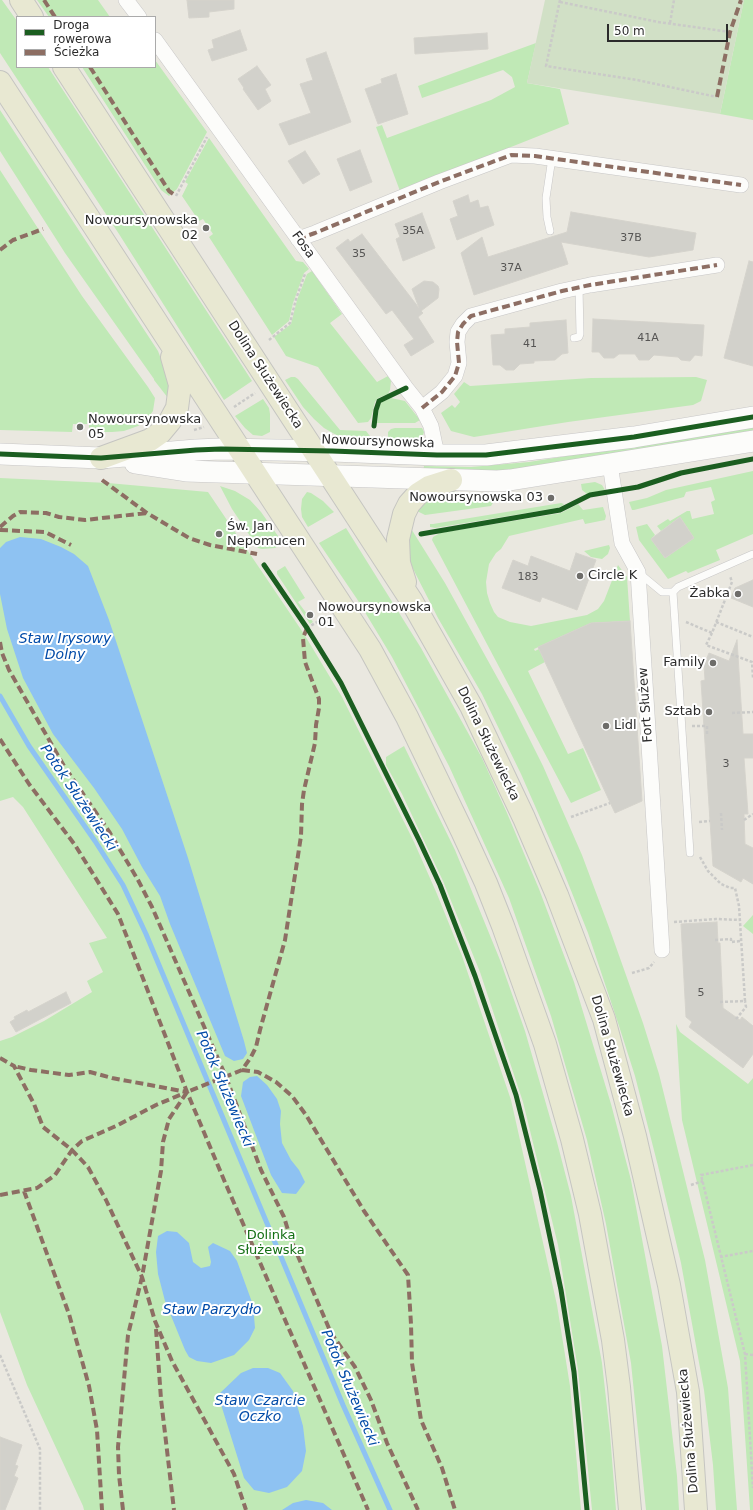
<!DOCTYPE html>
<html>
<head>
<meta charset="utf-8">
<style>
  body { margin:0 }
  #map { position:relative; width:753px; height:1510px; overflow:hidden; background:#eae8e0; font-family:"DejaVu Sans",sans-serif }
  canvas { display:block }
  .legend { position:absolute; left:16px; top:16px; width:140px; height:52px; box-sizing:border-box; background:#fff; border:1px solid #aaa; margin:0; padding:5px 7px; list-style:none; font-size:12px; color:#2b2b2b }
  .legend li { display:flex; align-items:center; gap:8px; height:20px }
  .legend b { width:20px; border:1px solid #aaa }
  .scale { position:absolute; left:607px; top:24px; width:121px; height:18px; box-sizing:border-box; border:2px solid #2b2b2b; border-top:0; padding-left:5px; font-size:12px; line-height:14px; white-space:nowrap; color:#2b2b2b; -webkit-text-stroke:3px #fff; paint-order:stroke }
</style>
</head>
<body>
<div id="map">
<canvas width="753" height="1510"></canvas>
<ul class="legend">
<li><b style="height:5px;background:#1b5e20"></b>Droga rowerowa</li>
<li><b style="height:5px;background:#8d6e63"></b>Ścieżka</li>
</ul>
<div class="scale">50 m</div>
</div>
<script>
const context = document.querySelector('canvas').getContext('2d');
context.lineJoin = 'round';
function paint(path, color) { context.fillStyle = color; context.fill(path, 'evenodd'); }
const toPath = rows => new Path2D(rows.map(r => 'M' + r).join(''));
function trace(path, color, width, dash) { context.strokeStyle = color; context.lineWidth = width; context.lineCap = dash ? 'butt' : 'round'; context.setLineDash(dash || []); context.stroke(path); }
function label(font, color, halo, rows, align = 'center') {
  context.font = font + ' "DejaVu Sans",sans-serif'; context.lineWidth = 4; context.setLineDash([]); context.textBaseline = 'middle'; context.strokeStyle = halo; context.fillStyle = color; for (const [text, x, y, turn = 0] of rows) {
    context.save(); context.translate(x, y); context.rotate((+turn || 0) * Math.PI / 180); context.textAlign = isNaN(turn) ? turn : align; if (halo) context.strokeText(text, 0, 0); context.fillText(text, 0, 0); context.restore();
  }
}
paint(toPath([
  [0,0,2,0,17,21,17,67,48,67,252,381,224,400,119,234,0,53],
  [37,0,98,0,110,17,49,17],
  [744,0,753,0,753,120,720,114],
  [536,43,527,83,560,89,569,124,400,191,376,127,382,125,387,138,491,100,515,87,512,77,503,70,422,98,418,86],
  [155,60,207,132,177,189,169,196,161,190,82,67,155,67],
  [0,110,158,351,170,383,168,398,154,380,154,379,65,253,0,151],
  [209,138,296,261,303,262,309,269,304,273,293,303,289,321,272,335,209,237,213,234,203,219,199,221,182,196,188,184,185,182],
  [0,170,82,296,148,387,155,398,153,411,145,422,138,426,124,431,112,432,89,432,89,424,73,424,72,432,0,430],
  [312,271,342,314,330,323,377,382,388,376,391,381,390,390,388,394,378,398,375,402,371,418,368,422,358,423,318,367,286,356,274,337,291,324,297,300,307,274],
  [291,377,295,377,298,379,340,430,366,431,370,436,370,441,349,440,338,436,324,428,314,419,303,407,285,380],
  [696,377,707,380,701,401,693,405,568,422,474,437,451,431,441,413,452,405,455,408,460,402,454,394,464,382,470,386,591,378],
  [391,398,405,401,420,420,415,423,377,423,379,407,382,402],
  [263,399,269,408,270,414,270,432,262,436,253,435,245,428,235,416],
  [753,426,753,432,516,471,423,471,424,466,471,467,529,462],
  [395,428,422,428,424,432,422,438,415,442,388,441,388,432,391,429],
  [753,471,753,534,716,550,720,560,688,573,686,571,668,579,639,540,636,527,647,524,655,535,651,539,665,558,694,538,680,517,661,531,657,526,668,519,670,521,687,511,690,511,692,519,714,514,711,502,715,500,711,487,686,492,684,497,634,510,632,510,629,502,647,498,666,490],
  [0,478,108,483,208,492,304,634,342,697,414,842,437,894,462,956,511,1100,557,1305,570,1386,581,1510,84,1510,83,1506,27,1385,0,1312,0,1041,12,1037,44,1021,92,992,87,981,103,972,89,943,107,938,23,807,13,797,0,801],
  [595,482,602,485,605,490,587,494,582,490,581,484],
  [220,486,235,491,250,500,261,512,283,543,275,548,262,549,258,548,232,509],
  [451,491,470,495,493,497,494,501,491,506,425,515,413,509,429,496],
  [307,492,311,493,323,501,334,512,308,527,302,517,301,509,302,499],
  [561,503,564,504,562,506,557,508,435,528,430,527,430,524,433,524],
  [578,504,583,510,603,507,606,516,605,520,585,524,583,519,509,536,501,549,496,553,489,564,486,582,487,593,490,603,494,612,498,617,510,622,531,626,587,615,598,609,604,601,618,565,627,577,630,621,591,623,534,649,535,651,539,649,545,662,528,671,568,754,583,748,601,790,571,803,432,540,433,537,440,533,561,513],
  [410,527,445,583,513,706,543,766,582,855,610,930,643,1023,659,1074,705,1260,728,1388,737,1510,716,1510,713,1465,704,1390,681,1263,658,1166,635,1076,619,1026,588,933,560,863,521,774,482,694,438,618,407,557],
  [346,528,421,648,482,758,507,813,539,889,574,982,611,1104,631,1180,662,1346,677,1476,679,1510,646,1510,631,1363,606,1224,587,1140,551,1016,509,898,449,766,392,657,357,599,319,543],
  [609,545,610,548,608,554,602,559,591,557,584,551],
  [285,566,305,598,298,602,313,622,310,624,277,574,277,571],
  [404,746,455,850,500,960,525,1031,557,1142,571,1196,602,1363,610,1434,616,1510,592,1510,578,1370,558,1245,523,1102,480,972,443,881,402,794,386,765,386,757],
  [753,915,753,934,743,926],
  [676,1024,680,1032,748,1084,753,1078,753,1510,750,1510,740,1361,682,1120]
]), '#c0e9b6');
paint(toPath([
  [545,0,744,0,720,114,527,83]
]), '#d1e0c6');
paint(toPath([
  [20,537,41,539,61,547,74,554,88,566,109,620,188,858,244,1041,247,1053,243,1059,234,1061,225,1056,170,924,160,896,142,867,122,829,94,788,53,734,23,678,7,629,0,594,0,548,6,542],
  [257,1076,267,1085,277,1099,281,1111,280,1124,282,1143,291,1160,299,1170,305,1182,296,1194,282,1193,271,1175,241,1096,243,1082,250,1077],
  [167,1231,177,1232,189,1243,193,1262,201,1268,210,1266,211,1262,208,1247,213,1243,230,1251,237,1261,253,1305,255,1328,249,1340,234,1355,211,1363,197,1361,189,1357,185,1350,165,1301,158,1274,156,1252,158,1236],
  [253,1368,268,1368,280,1373,293,1391,303,1426,306,1451,302,1471,287,1487,269,1493,254,1490,244,1478,218,1395,241,1373],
  [306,1500,323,1503,332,1510,282,1510,293,1503]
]), '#8ec2f2');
trace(toPath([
  [0,696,29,746,95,841,123,885,146,934,343,1405,390,1510]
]), '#8ec2f2', 5);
const building = toPath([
  [187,0,234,0,234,9,209,12,209,17,189,18,187,0],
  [240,30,247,50,212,61,208,50,214,48,212,40,240,30],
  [487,33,488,49,415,54,414,38,487,33],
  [326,52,351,122,289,145,279,124,311,113,300,84,313,80,306,59,326,52],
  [257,66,271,85,265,89,271,101,258,110,243,89,244,88,238,79,257,66],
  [396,74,408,114,378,124,365,89,382,83,381,79,396,74],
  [360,150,372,182,350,191,337,159,360,150],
  [305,151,320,174,303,184,288,161,305,151],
  [468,195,470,203,478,200,480,208,488,206,494,225,457,240,450,219,458,216,453,201,468,195],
  [571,212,696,233,693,250,649,257,561,242,568,264,474,295,461,253,482,237,488,257,567,232,571,212],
  [422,213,435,248,403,261,396,239,400,237,395,224,422,213],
  [362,234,419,308,412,289,424,281,433,282,438,286,439,289,438,298,421,311,423,313,418,317,434,342,411,356,404,345,414,339,392,310,386,314,336,248,348,239,350,242,362,234],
  [749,261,753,262,753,366,724,358,749,261],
  [593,319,704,325,702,356,695,355,690,361,681,360,678,357,654,355,649,360,639,360,635,354,619,354,614,358,604,358,599,352,592,352,593,319],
  [566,320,568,353,562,354,555,360,534,361,534,363,520,364,514,370,506,370,500,365,493,365,491,335,505,334,505,329,530,327,530,323,566,320],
  [680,517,694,538,665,558,651,539,680,517],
  [576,553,596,560,577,610,542,597,540,602,502,588,513,560,528,566,531,556,570,571,576,553],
  [753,580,753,607,731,598,735,588,753,580],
  [630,621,642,801,615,813,538,647,591,623,630,621],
  [737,640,743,734,753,734,753,758,744,758,748,814,744,814,745,844,753,848,753,884,743,878,741,882,713,866,710,821,701,681,705,680,704,665,709,653,729,661,737,640],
  [717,922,718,943,720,943,723,1008,740,1020,742,1017,753,1026,753,1054,743,1068,689,1027,692,1022,686,1017,681,924,717,922],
  [66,992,71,1003,16,1032,10,1022,15,1019,14,1017,27,1010,28,1012,66,992],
  [0,1437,22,1445,15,1465,18,1466,14,1476,18,1478,5,1510,0,1510,0,1437]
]);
paint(building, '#d2d1cb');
trace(building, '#d5d3cc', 1);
const lane = toPath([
  [550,231,547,217,546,198,552,158],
  [574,338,579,337,580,334,579,287],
  [639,573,662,592,673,592],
  [690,853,673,592,678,587,687,583,753,554]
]);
const street = toPath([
  [126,0,139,17],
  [155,40,406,388,422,408,431,426,437,455],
  [298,239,315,233,439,182,511,155,535,156,741,185],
  [422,408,442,392,455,376,459,363,457,342,458,332,463,324,471,316,562,291,590,285,717,265],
  [610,464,622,543,638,572,662,950]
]);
const secondary = toPath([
  [0,454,101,458,196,450,221,449,332,451,437,455,486,455,634,437,753,417],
  [135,463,186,471,497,481,510,480,753,441]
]);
const primary = toPath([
  [21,0,32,17],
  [64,67,411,600,471,706,524,818,557,895,604,1019,635,1136,669,1285,688,1392,696,1510],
  [0,82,370,649,407,717,462,831,486,883,503,926,545,1044,572,1139,590,1214,613,1340,619,1387,630,1510],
  [101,458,150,440,160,433,170,421,177,408,180,385,172,357],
  [405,582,399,563,398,539,404,514,409,504,418,494,429,487,451,480]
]);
trace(lane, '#c7c6c6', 8);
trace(street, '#c7c6c6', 16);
trace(secondary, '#c7c6c6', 22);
trace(primary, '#c5c5c1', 24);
trace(toPath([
  [560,0,546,66,637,80,717,97],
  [560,2,658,22,730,32],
  [670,23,674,0],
  [176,196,207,137],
  [269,340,290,323,296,299,305,274],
  [234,407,255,393],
  [194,430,204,427],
  [686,622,712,633,732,582,730,576],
  [716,622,753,637],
  [307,628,322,619],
  [712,633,706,645,752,662,753,678],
  [732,713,753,712],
  [692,726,707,726,707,736],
  [721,813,722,830],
  [571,817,610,803],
  [744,820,753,814],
  [699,822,710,821],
  [700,857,708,871,721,884,730,888,735,888,739,906,745,1001,719,1002],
  [674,922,716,919,740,920],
  [715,940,731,939,731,942,741,941],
  [632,973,649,968,654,962],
  [736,1019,746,1007,745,1001],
  [753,1165,701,1175,745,1354,753,1488],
  [691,1185,703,1181],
  [720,1257,753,1251],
  [745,1354,753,1355],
  [0,1355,40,1449,40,1510]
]), '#cacac8', 2.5, [3, 2]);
trace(lane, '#fcfcfa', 7);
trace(street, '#fcfcfa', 15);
trace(secondary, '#fcfcfa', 21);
trace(primary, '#e8e8d2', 22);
trace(toPath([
  [44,0,55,17],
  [90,67,169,191,176,196],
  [717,97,730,32,741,0],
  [298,239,315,233,439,182,511,155,535,156,741,185],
  [0,250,13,240,43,229],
  [422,408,442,392,455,376,459,363,457,342,458,332,463,324,471,316,562,291,590,285,717,265],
  [102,480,147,513,189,538,210,545,257,554],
  [0,527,13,516,20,512,46,513,59,517,85,520,147,513],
  [0,530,45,532,71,545],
  [0,642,2,653,9,670,64,766,110,833,138,880,152,907,226,1077,261,1170,284,1217,291,1240,331,1333,355,1367,371,1400,387,1443,418,1510],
  [0,739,29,784,75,845,118,914,187,1092,224,1180,368,1510],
  [0,1058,14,1066,34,1104,43,1127,72,1150,88,1167,106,1200,142,1277,155,1321,172,1361,234,1474,246,1510],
  [242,1070,258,1072,276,1082,292,1096,306,1115,364,1211,408,1275,411,1324,412,1363,421,1420,442,1468,455,1510],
  [24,1191,69,1314,89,1386,97,1430,102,1510],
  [0,1195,37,1188,55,1175,72,1150,82,1141,116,1126,156,1105,187,1092,112,1078,90,1072,69,1075,31,1070,14,1066],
  [156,1329,161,1399,174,1510],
  [123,1510,119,1475,118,1447,128,1335,142,1277,161,1171,163,1142,169,1119,187,1092,242,1070,251,1057,256,1047,260,1030,285,940,301,836,302,804,304,790,315,743,316,725,319,708,319,699,305,662,303,638,307,628]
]), '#8d6e63', 4, [8, 4]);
trace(toPath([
  [374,426,376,410,379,401,406,388],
  [0,454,101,458,196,450,221,449,332,451,437,455,486,455,634,437,753,417],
  [421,534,560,510,590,495,638,487,681,473,753,459],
  [264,565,307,628,341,683,419,840,440,885,475,976,516,1095,540,1190,561,1290,574,1372,587,1510]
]), '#1b5e20', 5);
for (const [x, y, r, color] of [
  [206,228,4,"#6e6d6a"],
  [80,427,4,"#6e6d6a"],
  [551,498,4,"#6e6d6a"],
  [219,534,4,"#6e6d6a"],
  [580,576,4,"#6e6d6a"],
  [738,594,4,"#6e6d6a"],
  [310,615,4,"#6e6d6a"],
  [713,663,4,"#6e6d6a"],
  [709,712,4,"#6e6d6a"],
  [606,726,4,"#6e6d6a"]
]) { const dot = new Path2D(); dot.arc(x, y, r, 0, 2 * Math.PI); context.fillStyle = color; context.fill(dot); trace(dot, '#fff', 1.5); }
label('11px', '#565554', null, [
  ["35A",413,231],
  ["37B",631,238],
  ["35",359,254],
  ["37A",511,268],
  ["41A",648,338],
  ["41",530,344],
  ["183",528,577],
  ["3",726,764],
  ["5",701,993]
]);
label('13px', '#2b2b2b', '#fff', [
  ["Nowoursynowska",198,221],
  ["02",198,236],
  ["Nowoursynowska",88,420,"left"],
  ["05",88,435,"left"],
  ["Nowoursynowska 03",543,498],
  ["Św. Jan",227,527,"left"],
  ["Nepomucen",227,542,"left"],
  ["Circle K",588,576,"left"],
  ["Żabka",730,594],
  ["Nowoursynowska",318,608,"left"],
  ["01",318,623,"left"],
  ["Family",705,663],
  ["Sztab",701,712],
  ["Lidl",614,726,"left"]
], 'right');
label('13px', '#2b2b2b', '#fff', [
  ["Fosa",303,245,54],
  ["Dolina Służewiecka",265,375,57],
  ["Nowoursynowska",378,442,2],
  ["Fort Służew",646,705,-94],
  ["Dolina Służewiecka",488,744,64],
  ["Dolina Służewiecka",612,1056,74],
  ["Dolina Służewiecka",689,1431,-95]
]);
label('13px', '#146f14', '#fff', [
  ["Dolinka",271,1236],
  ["Służewska",271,1251]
]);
label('italic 14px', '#024ba8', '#fff', [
  ["Staw Irysowy",65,639],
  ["Dolny",65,655],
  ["Potok Służewiecki",78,798,56],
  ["Potok Służewiecki",224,1089,67],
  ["Staw Parzydło",212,1310],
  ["Potok Służewiecki",349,1388,67],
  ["Staw Czarcie",260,1401],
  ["Oczko",260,1417]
]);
</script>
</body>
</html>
